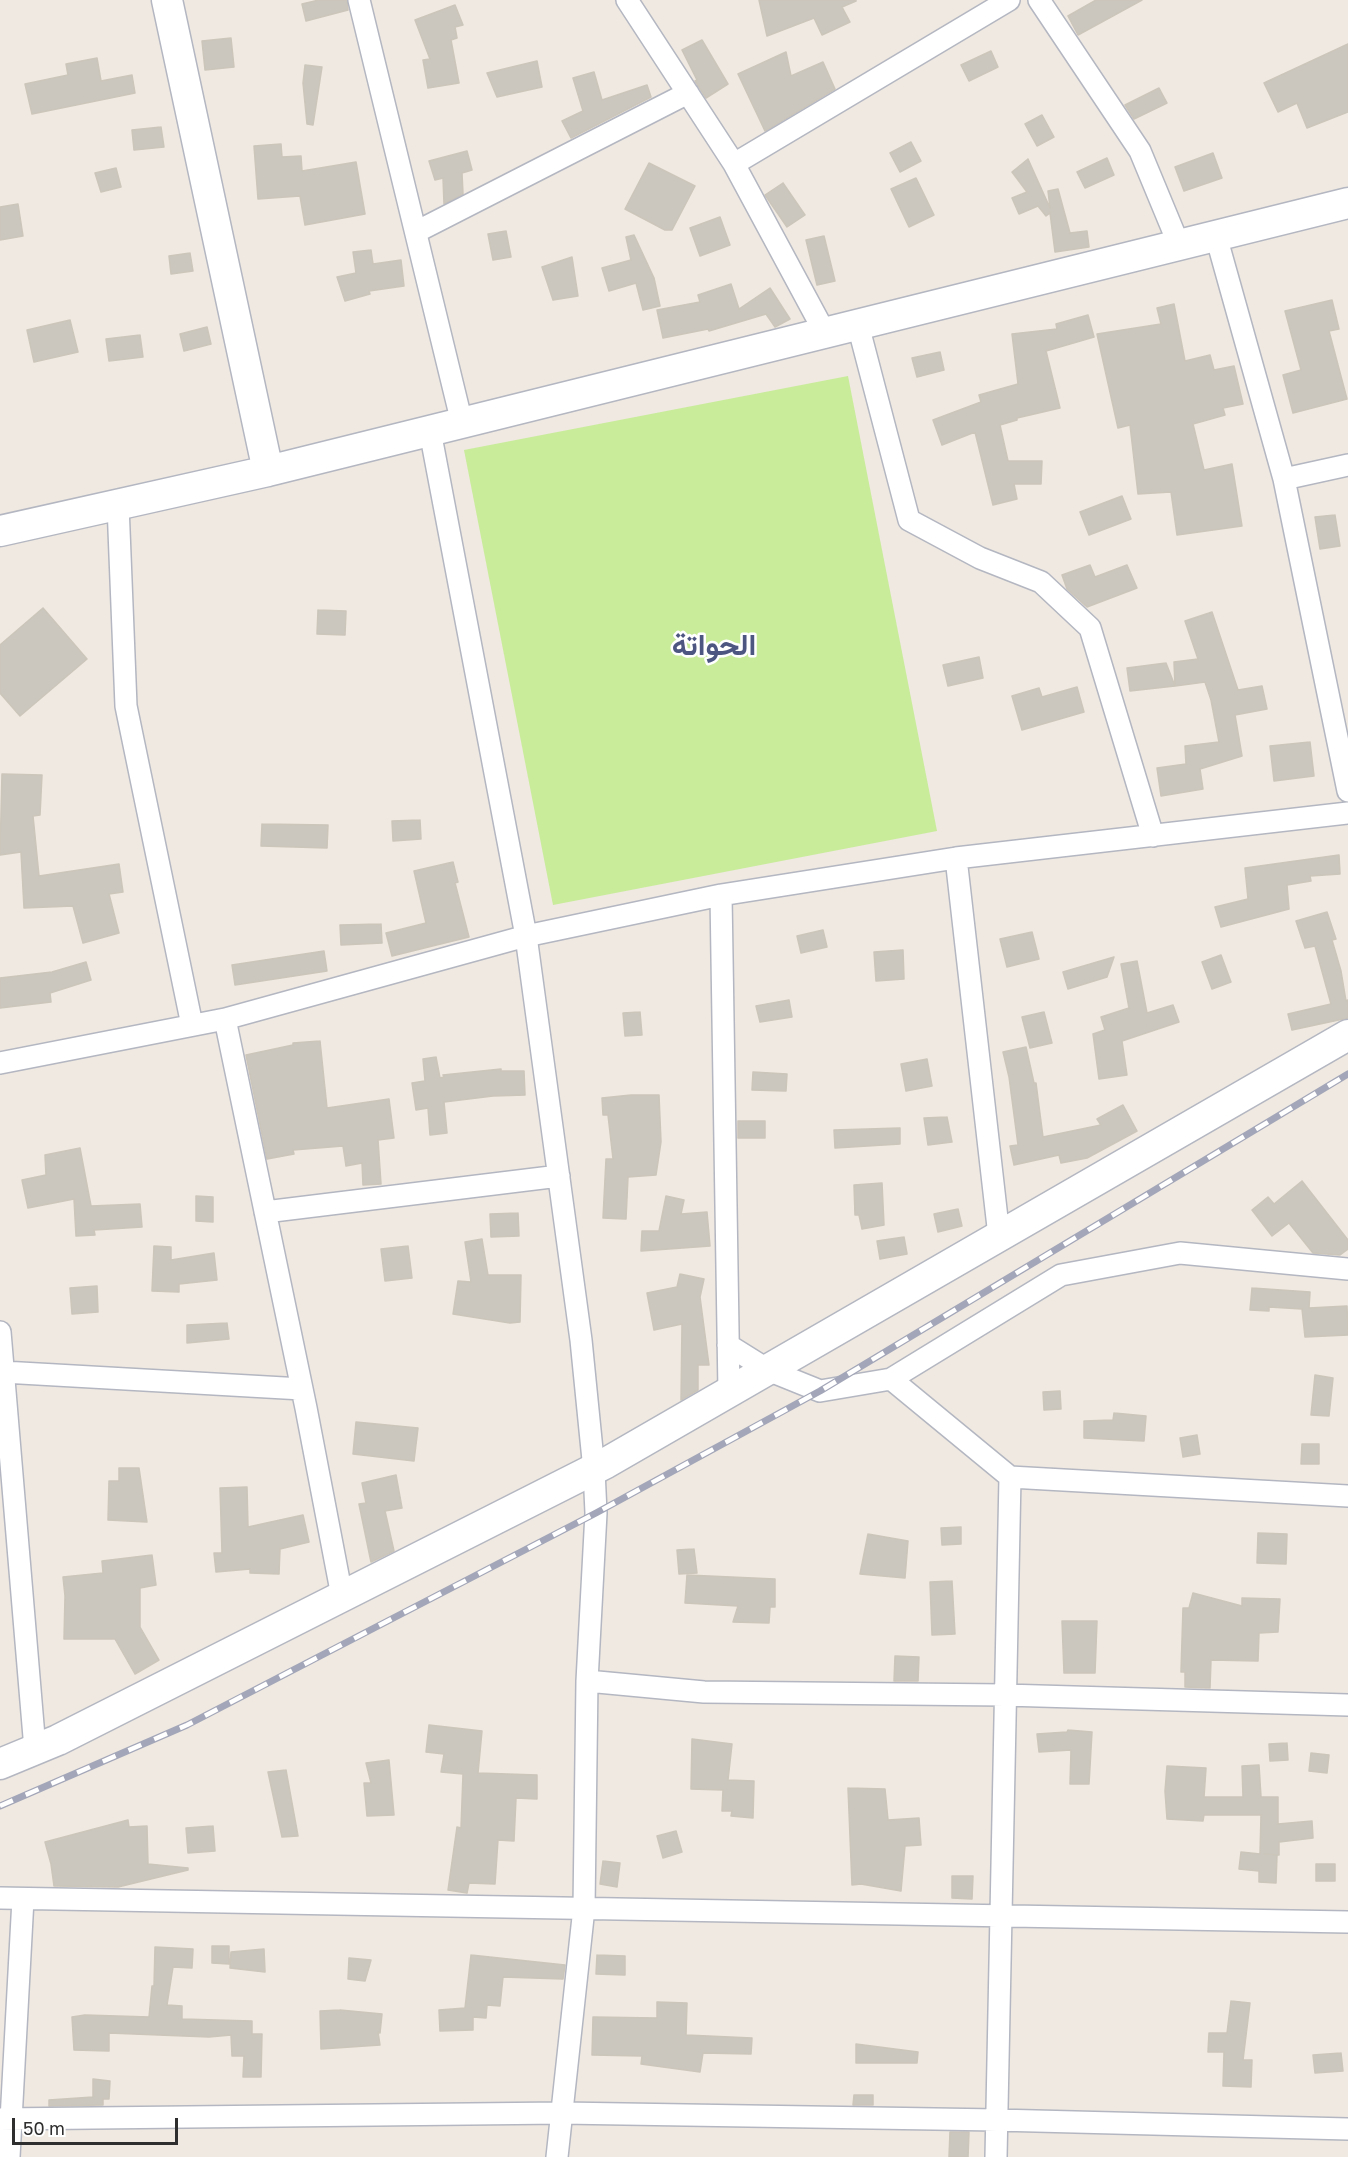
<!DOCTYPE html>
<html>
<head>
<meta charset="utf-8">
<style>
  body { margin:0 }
  #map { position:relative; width:1348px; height:2157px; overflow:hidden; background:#efe9e1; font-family:"Golos Text",sans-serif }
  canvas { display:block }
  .scale { position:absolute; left:12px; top:2118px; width:166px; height:27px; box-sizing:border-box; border:3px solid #2e2e2e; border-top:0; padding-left:8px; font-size:18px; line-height:21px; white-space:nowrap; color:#2e2e2e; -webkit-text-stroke:4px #fff; paint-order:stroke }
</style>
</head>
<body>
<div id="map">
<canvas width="1348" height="2157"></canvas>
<div class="scale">50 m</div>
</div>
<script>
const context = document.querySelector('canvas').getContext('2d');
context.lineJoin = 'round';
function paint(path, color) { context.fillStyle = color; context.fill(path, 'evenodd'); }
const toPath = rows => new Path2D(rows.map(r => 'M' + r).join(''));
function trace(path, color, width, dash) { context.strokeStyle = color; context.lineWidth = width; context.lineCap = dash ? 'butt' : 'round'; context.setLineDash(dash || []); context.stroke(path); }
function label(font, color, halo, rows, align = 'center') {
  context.font = font + ' "Golos Text",Vazirmatn,sans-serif'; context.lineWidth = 5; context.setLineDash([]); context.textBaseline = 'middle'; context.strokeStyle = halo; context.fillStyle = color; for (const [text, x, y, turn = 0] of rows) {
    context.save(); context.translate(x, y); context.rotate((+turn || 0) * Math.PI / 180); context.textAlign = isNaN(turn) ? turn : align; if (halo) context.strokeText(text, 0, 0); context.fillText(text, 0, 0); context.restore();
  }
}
paint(toPath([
  [848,376,937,831,553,905,464,450]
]), '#c9ec9a');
const building = toPath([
  [319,0,347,0,348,10,306,21,302,4,319,0],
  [759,0,856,0,856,1,842,7,850,22,822,35,814,18,767,36,759,0],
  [1096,0,1142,0,1078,35,1068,16,1096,0],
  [455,5,463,25,455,27,457,38,451,40,459,83,428,88,423,60,430,59,415,20,455,5],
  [231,38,234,67,205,70,202,41,231,38],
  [702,40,728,84,706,98,695,81,697,80,682,50,702,40],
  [1348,44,1348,112,1307,128,1297,103,1278,112,1264,83,1348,44],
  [991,51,998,67,969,81,961,65,991,51],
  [786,52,791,76,823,62,835,89,765,131,738,74,786,52],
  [97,58,101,81,132,75,135,93,32,114,25,84,68,75,66,64,97,58],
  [537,61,542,87,497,97,487,73,537,61],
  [305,65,322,67,313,125,307,124,303,83,305,65],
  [594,72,602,100,647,85,651,97,571,138,562,121,583,111,573,78,594,72],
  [1159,88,1167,103,1134,119,1125,105,1159,88],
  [1042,115,1054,137,1037,146,1025,124,1042,115],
  [161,127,164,147,134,150,132,130,161,127],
  [911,142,921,161,900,172,890,153,911,142],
  [281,144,282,157,301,156,302,171,356,162,365,214,305,225,300,196,258,199,254,146,281,144],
  [467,151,472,170,462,173,463,194,444,204,443,178,435,180,429,161,467,151],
  [1213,153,1222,178,1184,191,1175,167,1213,153],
  [1107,158,1114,175,1085,188,1077,172,1107,158],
  [1028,159,1050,208,1048,191,1058,189,1070,233,1087,231,1089,247,1055,252,1050,213,1046,216,1038,206,1019,214,1012,198,1027,192,1012,172,1028,159],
  [649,163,695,186,672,230,665,230,625,209,649,163],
  [116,168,121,187,101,192,95,173,116,168],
  [916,178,934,215,909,227,891,189,916,178],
  [783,183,805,215,787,227,765,195,783,183],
  [18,204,23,236,0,240,0,207,18,204],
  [720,217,730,245,700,256,690,228,720,217],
  [506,231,511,257,493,260,488,234,506,231],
  [634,235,654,278,660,306,643,310,636,283,609,291,602,268,631,260,626,237,634,235],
  [824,236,835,281,817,285,806,240,824,236],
  [371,250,373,264,401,260,404,286,369,291,370,294,345,301,337,277,356,273,353,252,371,250],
  [190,253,193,271,171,274,169,256,190,253],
  [572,257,578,296,553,300,542,267,572,257],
  [731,284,739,309,770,288,790,319,775,327,766,314,709,331,708,329,663,338,657,310,700,302,698,295,731,284],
  [1332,300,1339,329,1329,331,1347,399,1293,413,1283,375,1301,370,1285,311,1332,300],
  [1174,304,1185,361,1210,355,1214,370,1234,366,1243,404,1223,408,1225,415,1193,424,1204,470,1232,464,1242,526,1177,535,1171,492,1138,494,1130,425,1118,428,1097,334,1161,324,1157,308,1174,304],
  [1088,315,1094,337,1046,351,1060,408,1017,418,1017,420,1000,425,1008,461,1042,461,1041,484,1014,484,1017,499,993,505,975,432,942,445,933,420,981,402,979,395,1018,384,1012,334,1057,329,1056,324,1088,315],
  [70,320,78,352,34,362,27,330,70,320],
  [207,327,211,344,184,351,180,334,207,327],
  [140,335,143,357,109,361,106,339,140,335],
  [940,352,944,370,917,377,912,358,940,352],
  [1122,496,1131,519,1089,535,1080,512,1122,496],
  [1335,515,1340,546,1320,549,1315,517,1335,515],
  [1090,565,1095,577,1127,565,1137,588,1087,607,1067,589,1062,575,1090,565],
  [43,608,87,659,20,716,0,693,0,645,43,608],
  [318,610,346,611,345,635,317,634,318,610],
  [1212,612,1238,690,1262,686,1267,709,1235,715,1242,756,1200,769,1203,789,1161,796,1157,768,1186,764,1185,746,1219,742,1211,700,1205,682,1175,686,1174,662,1198,659,1185,621,1212,612],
  [979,657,983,678,948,686,943,665,979,657],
  [1166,663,1175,686,1130,691,1127,668,1166,663],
  [1077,687,1084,712,1022,730,1012,696,1039,688,1042,697,1077,687],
  [1310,742,1314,776,1274,781,1270,746,1310,742],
  [2,774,42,775,40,815,33,816,39,876,119,864,123,892,109,894,119,933,83,943,73,906,24,908,21,852,0,855,2,774],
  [420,820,421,839,393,841,392,821,420,820],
  [262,824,328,825,327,848,261,846,262,824],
  [1339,855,1340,874,1310,876,1311,881,1287,885,1289,909,1221,927,1215,907,1248,899,1245,868,1339,855],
  [453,862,458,882,455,883,469,937,392,956,386,933,426,923,414,871,453,862],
  [1327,912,1336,939,1332,940,1341,971,1346,1001,1348,1000,1348,1018,1292,1030,1288,1014,1331,1004,1315,946,1305,948,1296,921,1327,912],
  [381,924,382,943,341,945,340,925,381,924],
  [823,930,827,947,801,953,797,936,823,930],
  [1032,932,1039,959,1007,967,1000,939,1032,932],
  [903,950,904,979,876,981,874,952,903,950],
  [324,951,327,971,235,985,232,965,324,951],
  [1221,955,1231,982,1212,989,1202,962,1221,955],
  [1114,957,1107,977,1068,989,1063,972,1114,957],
  [1137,961,1147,1013,1173,1005,1179,1022,1122,1041,1127,1075,1099,1079,1093,1034,1105,1030,1101,1017,1129,1008,1121,964,1137,961],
  [86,962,91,980,50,993,51,1002,0,1008,0,978,52,972,86,962],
  [789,1000,792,1017,760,1022,756,1006,789,1000],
  [640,1012,642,1035,625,1036,623,1013,640,1012],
  [1044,1012,1052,1043,1030,1048,1022,1017,1044,1012],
  [320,1041,327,1108,389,1099,394,1138,378,1140,381,1184,363,1185,362,1163,346,1166,343,1146,293,1150,294,1154,267,1159,246,1055,293,1045,293,1043,320,1041],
  [1026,1047,1034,1083,1036,1083,1043,1137,1101,1125,1097,1119,1123,1105,1137,1131,1087,1158,1061,1163,1059,1155,1014,1165,1010,1146,1018,1145,1009,1077,1003,1052,1026,1047],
  [436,1057,440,1078,444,1077,443,1075,501,1069,501,1071,524,1071,525,1095,493,1096,444,1102,447,1133,430,1135,428,1108,416,1110,412,1083,425,1081,423,1059,436,1057],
  [927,1059,932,1086,906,1091,901,1064,927,1059],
  [753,1072,787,1074,786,1091,752,1090,753,1072],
  [631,1095,659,1095,661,1142,656,1175,628,1177,626,1219,603,1218,606,1159,613,1159,608,1115,603,1115,602,1098,631,1095],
  [947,1117,952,1142,928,1145,924,1118,947,1117],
  [738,1121,765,1121,765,1138,738,1138,738,1121],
  [900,1128,900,1144,835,1148,834,1130,900,1128],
  [80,1148,91,1206,140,1204,142,1227,94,1230,95,1235,76,1236,74,1199,28,1208,22,1180,46,1175,45,1155,80,1148],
  [1302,1181,1348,1240,1348,1249,1340,1255,1313,1253,1289,1223,1272,1236,1252,1210,1268,1197,1274,1204,1302,1181],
  [882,1183,884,1225,862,1229,859,1215,855,1215,854,1185,882,1183],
  [196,1196,213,1197,213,1222,196,1221,196,1196],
  [666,1196,684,1200,681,1214,707,1212,710,1246,641,1251,642,1231,659,1231,666,1196],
  [958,1209,962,1226,938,1232,934,1214,958,1209],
  [518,1213,519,1236,491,1237,490,1214,518,1213],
  [904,1237,907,1254,880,1259,877,1241,904,1237],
  [482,1239,488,1275,521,1275,520,1322,510,1323,453,1314,458,1281,471,1282,465,1242,482,1239],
  [154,1246,171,1247,171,1260,214,1253,217,1280,179,1284,179,1292,152,1291,154,1246],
  [408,1246,412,1278,385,1281,381,1249,408,1246],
  [680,1274,704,1279,700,1297,709,1365,698,1365,698,1390,681,1400,682,1324,654,1330,647,1293,677,1287,680,1274],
  [97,1286,98,1312,72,1314,70,1288,97,1286],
  [1252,1288,1310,1292,1309,1308,1347,1306,1348,1335,1305,1337,1302,1309,1269,1307,1269,1311,1250,1310,1252,1288],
  [227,1323,229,1339,187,1343,187,1325,227,1323],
  [1315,1375,1333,1378,1329,1416,1311,1415,1315,1375],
  [1060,1391,1061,1409,1044,1410,1043,1392,1060,1391],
  [1114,1413,1146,1416,1144,1441,1084,1438,1084,1421,1113,1420,1114,1413],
  [356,1422,418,1428,414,1461,353,1454,356,1422],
  [1197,1435,1200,1454,1183,1457,1180,1438,1197,1435],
  [1302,1444,1319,1444,1319,1464,1301,1464,1302,1444],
  [119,1468,139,1468,147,1522,108,1520,109,1481,119,1481,119,1468],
  [396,1475,402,1508,385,1511,394,1551,371,1562,359,1504,366,1503,362,1483,396,1475],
  [247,1487,248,1527,303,1515,309,1542,280,1549,279,1574,250,1573,250,1569,216,1572,214,1553,222,1553,220,1488,247,1487],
  [961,1527,961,1544,942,1545,941,1528,961,1527],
  [1258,1533,1287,1534,1286,1564,1257,1563,1258,1533],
  [868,1534,908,1541,905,1578,860,1574,868,1534],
  [694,1549,697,1573,679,1574,677,1550,694,1549],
  [152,1555,156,1585,140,1588,140,1627,159,1660,135,1674,115,1639,64,1639,65,1596,63,1577,103,1573,102,1561,152,1555],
  [687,1575,775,1579,775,1607,770,1607,769,1623,733,1622,738,1606,685,1603,687,1575],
  [952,1581,955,1634,932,1635,930,1582,952,1581],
  [1193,1593,1242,1606,1242,1598,1280,1599,1278,1632,1259,1633,1258,1661,1211,1660,1210,1688,1185,1687,1185,1672,1181,1672,1183,1608,1189,1608,1193,1593],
  [1062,1621,1097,1621,1095,1673,1064,1673,1062,1621],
  [895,1656,919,1657,918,1681,894,1681,895,1656],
  [429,1725,482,1731,478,1773,537,1775,537,1799,516,1798,514,1841,498,1840,495,1884,469,1883,467,1893,448,1890,457,1827,461,1828,463,1774,441,1772,444,1754,426,1752,429,1725],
  [1068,1730,1092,1732,1089,1784,1070,1784,1071,1750,1039,1752,1037,1734,1067,1732,1068,1730],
  [692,1739,732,1744,728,1780,754,1781,753,1818,731,1816,732,1811,722,1811,723,1790,691,1789,692,1739],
  [1287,1743,1288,1760,1270,1761,1269,1744,1287,1743],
  [1311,1753,1329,1755,1327,1773,1309,1771,1311,1753],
  [389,1760,394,1815,367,1816,364,1783,371,1783,366,1763,389,1760],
  [1259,1765,1261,1797,1278,1797,1278,1824,1312,1821,1313,1838,1279,1842,1279,1855,1264,1854,1277,1855,1276,1883,1259,1882,1259,1871,1239,1869,1241,1852,1260,1854,1261,1815,1204,1815,1203,1821,1167,1819,1165,1791,1167,1766,1206,1768,1204,1797,1243,1797,1242,1766,1259,1765],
  [286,1770,298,1836,282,1837,268,1772,286,1770],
  [848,1788,885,1789,888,1820,919,1818,921,1845,905,1846,901,1891,861,1884,852,1885,848,1788],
  [128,1820,129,1827,147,1826,148,1864,188,1868,188,1870,118,1887,54,1886,51,1864,45,1842,128,1820],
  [213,1826,215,1851,188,1853,186,1828,213,1826],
  [676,1831,682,1852,663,1858,657,1836,676,1831],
  [603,1861,620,1863,617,1887,600,1884,603,1861],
  [1316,1864,1335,1864,1335,1881,1316,1881,1316,1864],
  [952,1876,973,1876,972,1899,952,1898,952,1876],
  [212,1946,229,1946,229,1964,212,1963,212,1946],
  [155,1947,193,1949,192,1968,173,1967,167,2005,182,2006,182,2019,252,2021,252,2034,262,2034,261,2077,243,2077,244,2056,232,2056,231,2035,209,2037,109,2033,109,2051,74,2050,72,2017,85,2015,149,2017,152,1986,154,1986,155,1947],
  [264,1949,265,1972,230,1968,231,1952,264,1949],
  [471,1955,565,1965,563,1979,503,1977,500,2006,487,2005,486,2018,473,2017,473,2030,440,2031,439,2010,465,2008,471,1955],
  [597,1955,625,1956,625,1975,596,1974,597,1955],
  [349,1958,371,1960,365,1981,348,1979,349,1958],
  [1231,2001,1250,2003,1243,2060,1252,2060,1251,2087,1223,2086,1224,2052,1208,2052,1209,2033,1227,2033,1231,2001],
  [657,2002,687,2003,686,2035,752,2038,751,2054,703,2053,700,2072,641,2064,642,2056,592,2055,593,2017,657,2018,657,2002],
  [340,2010,382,2014,380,2033,378,2032,380,2045,321,2049,320,2011,340,2010],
  [856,2044,918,2052,917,2063,856,2063,856,2044],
  [1341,2053,1343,2071,1315,2073,1313,2055,1341,2053],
  [93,2079,110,2081,109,2099,103,2099,103,2105,49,2106,49,2100,93,2097,93,2079],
  [854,2095,873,2095,873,2105,853,2105,854,2095],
  [950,2132,969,2132,968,2157,949,2157,950,2132]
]);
paint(building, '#cbc7bf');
trace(building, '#cbc5ba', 1.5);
const street = toPath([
  [359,0,462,423],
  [627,0,734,164,825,333],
  [1039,0,1140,151,1179,245],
  [734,164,1009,0],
  [416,232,688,93],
  [1216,236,1284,479,1348,791],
  [858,325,909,520,980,558,1041,582,1090,628,1153,836],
  [430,431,526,936,581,1340,594,1470,596,1513,587,1681,584,1908,557,2157],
  [1284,479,1348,465],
  [118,505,126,706,192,1025],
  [956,858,999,1236],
  [721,895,729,1392],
  [225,1019,306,1408,342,1596],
  [0,1063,225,1019,526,936,721,895,956,858,1348,813],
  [265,1212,559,1176],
  [0,1332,35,1749],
  [728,1345,768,1370,820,1391,891,1379,1010,1477,996,2157],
  [3,1372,302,1389],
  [891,1379,1061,1275,1180,1253,1348,1269],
  [1010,1477,1348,1496],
  [587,1681,704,1692,1005,1695,1348,1705],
  [0,1898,1348,1922],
  [0,2119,562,2113,997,2120,1348,2129],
  [9,2157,23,1899]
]);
const secondary = toPath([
  [167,0,268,471],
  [0,531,268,471,1348,203],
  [0,1764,58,1740,606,1463,1348,1035]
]);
trace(street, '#b4b7c1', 24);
trace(secondary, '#b4b7c1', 33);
trace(street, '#fff', 21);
trace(secondary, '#fff', 30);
const rail = toPath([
  [0,1806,187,1725,596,1513,820,1391,1348,1074]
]);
trace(rail, '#a3a6b8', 7);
trace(rail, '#fff', 4.5, [14]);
label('bold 30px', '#4d5680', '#fff', [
  ["الحواتة",714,645]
]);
</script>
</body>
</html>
